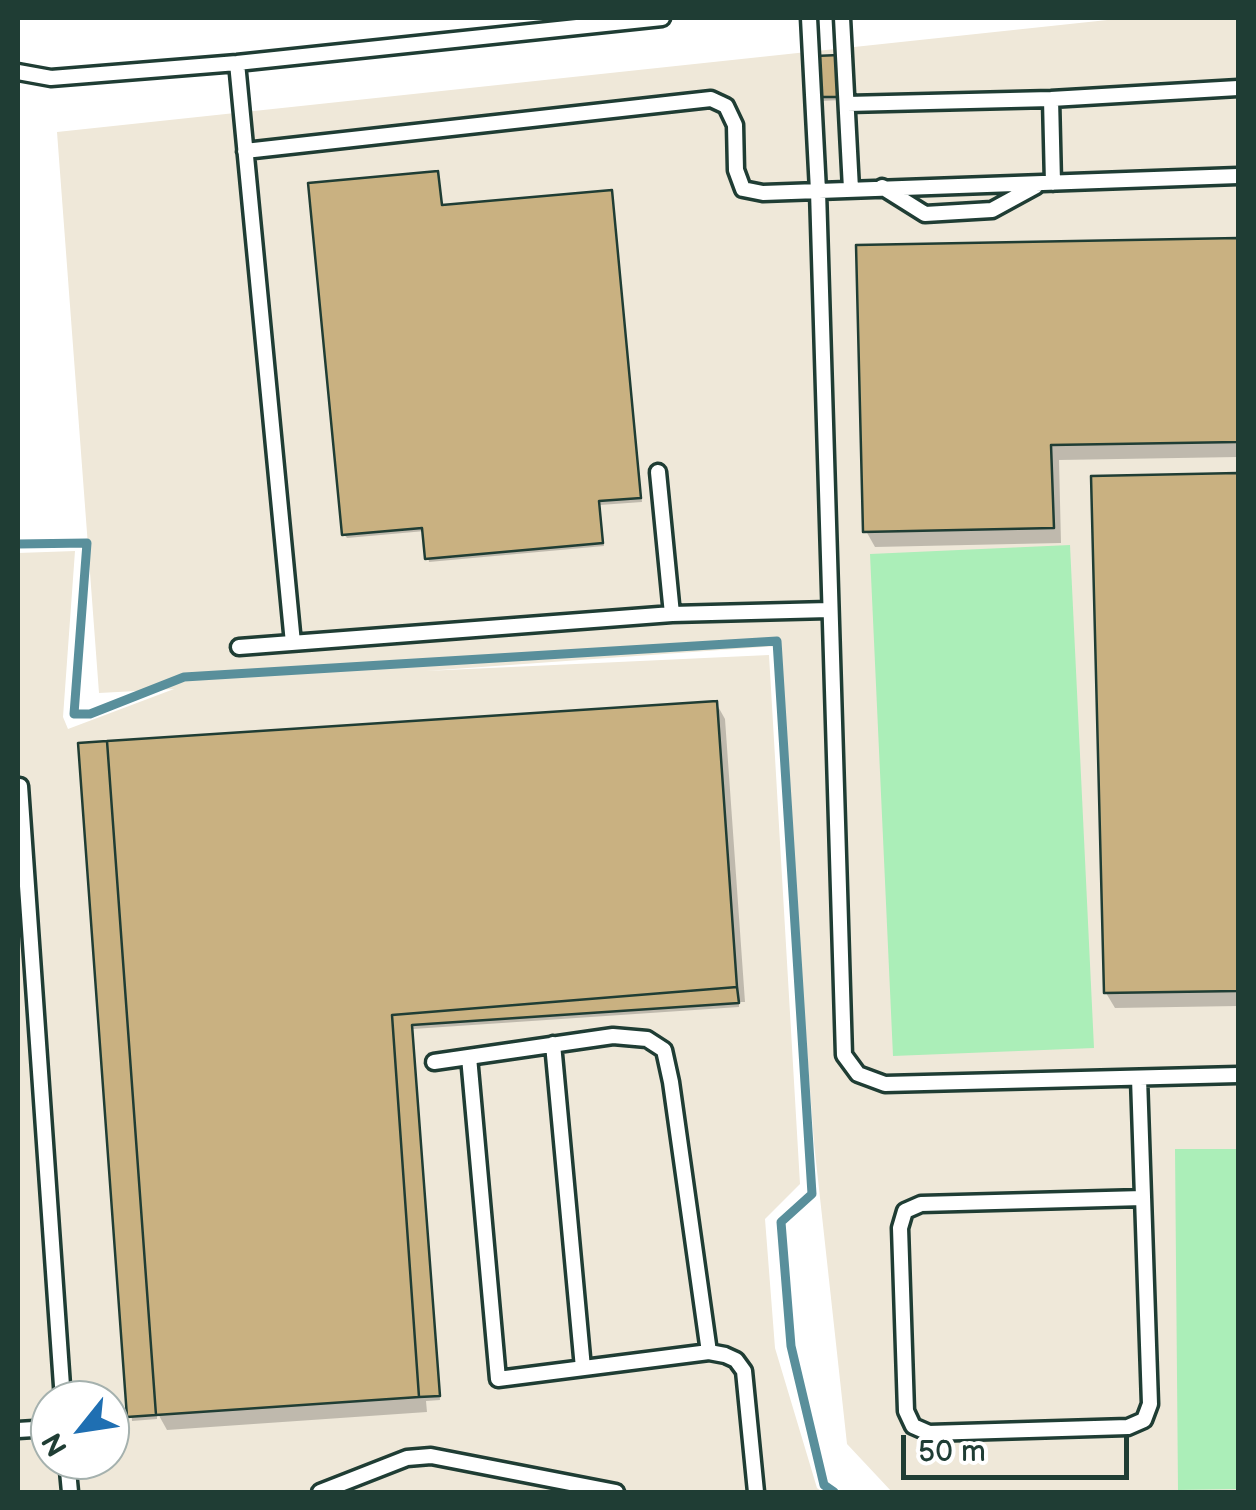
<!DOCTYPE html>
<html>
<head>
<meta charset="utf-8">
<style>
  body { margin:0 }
  #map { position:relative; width:1256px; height:1510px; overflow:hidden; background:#fff; font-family:"Balsamiq Sans",sans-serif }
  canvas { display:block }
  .frame { position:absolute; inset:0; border:20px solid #1f3d34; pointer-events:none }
  .north { position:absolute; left:30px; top:1380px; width:100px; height:100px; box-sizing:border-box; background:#fff; border:2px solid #a5b1ae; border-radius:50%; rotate:240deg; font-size:28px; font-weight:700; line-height:40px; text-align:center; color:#1f3d34 }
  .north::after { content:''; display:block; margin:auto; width:35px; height:45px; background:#1f6fb2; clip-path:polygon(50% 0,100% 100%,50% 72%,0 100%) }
  .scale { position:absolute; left:901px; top:1435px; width:228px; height:45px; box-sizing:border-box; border:5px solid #1f3d34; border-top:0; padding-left:12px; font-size:30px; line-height:35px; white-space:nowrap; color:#1f3d34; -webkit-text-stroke:8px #fff; paint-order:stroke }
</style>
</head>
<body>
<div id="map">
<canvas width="1256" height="1510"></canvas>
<div class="frame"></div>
<div class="north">N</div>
<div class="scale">50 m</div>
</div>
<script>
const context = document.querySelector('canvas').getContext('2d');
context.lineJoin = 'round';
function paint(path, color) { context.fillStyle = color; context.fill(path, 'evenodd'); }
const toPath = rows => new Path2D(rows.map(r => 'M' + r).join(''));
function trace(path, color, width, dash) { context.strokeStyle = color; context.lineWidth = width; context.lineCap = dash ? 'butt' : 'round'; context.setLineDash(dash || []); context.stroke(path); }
paint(toPath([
  [1126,18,1238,18,1238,1492,892,1492,847,1444,814,1143,777,646,425,671,769,655,800,1184,765,1219,775,1348,817,1488,822,1492,18,1492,18,553,75,551,63,717,68,729,174,689,99,693,57,132],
  [50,1400,110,1400,110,1460,50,1460]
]), '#efe8d9');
paint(toPath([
  [1070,545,1094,1048,893,1056,870,554],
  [1175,1149,1238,1149,1238,1489,1178,1490]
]), '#abeeb8');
paint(toPath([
  [838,58,841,100,822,101,819,97],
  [437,174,442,207,610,193,613,197,642,502,600,505,604,546,429,562,425,531,347,538,344,534],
  [1238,240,1238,457,1059,460,1061,543,875,547,866,531,859,247],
  [1238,475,1238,1006,1115,1008,1106,993,1094,478],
  [716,703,725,719,745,1002,739,1002,739,1007,413,1029,440,1400,426,1401,427,1412,167,1430,157,1412,157,1419,132,1421,81,746]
]), '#0003');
trace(toPath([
  [18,544,87,543,74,714,90,714,184,677,777,641,812,1194,781,1222,791,1346,824,1485,834,1492]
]), '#598f9b', 9);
const building = toPath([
  [839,55,840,97,817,97,815,56,839,55],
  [438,171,442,205,612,190,641,498,599,501,603,543,425,559,422,528,342,535,308,183,438,171],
  [1238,238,1238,442,1051,445,1054,528,863,532,856,245,1238,238],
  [1238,473,1238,991,1104,993,1091,476,1238,473],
  [717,701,737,987,392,1015,419,1397,156,1415,107,741,717,701],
  [107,741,156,1415,127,1417,78,743,107,741],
  [737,987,739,1003,412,1025,440,1396,419,1397,392,1015,737,987]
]);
paint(building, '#c9b181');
trace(building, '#1f3d34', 2.5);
const service = toPath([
  [809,18,818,191,844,1055,858,1074,885,1084,1238,1075],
  [842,18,851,189],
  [237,63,293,643],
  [18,72,51,78,237,63,662,18],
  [1051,99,1053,183],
  [847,104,1051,99,1238,88],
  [245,151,711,99,726,106,735,125,736,170,743,189,763,193,1238,176],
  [882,187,925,214,992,210,1036,186],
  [658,472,672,614],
  [239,647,672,614,829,610],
  [20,786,63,1400],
  [553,1044,583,1368],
  [469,1057,498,1379,709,1352,725,1355,736,1360,744,1371,756,1492],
  [434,1062,613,1036,647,1039,664,1050,671,1082,709,1352],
  [1139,1078,1150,1404,1144,1420,1128,1427,929,1433,913,1426,906,1411,900,1228,905,1211,921,1204,1143,1198],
  [18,1430,50,1428],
  [67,1460,70,1492],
  [320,1492,407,1458,431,1456,616,1492]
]);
trace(service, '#1f3d34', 21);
trace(service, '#fff', 14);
</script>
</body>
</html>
